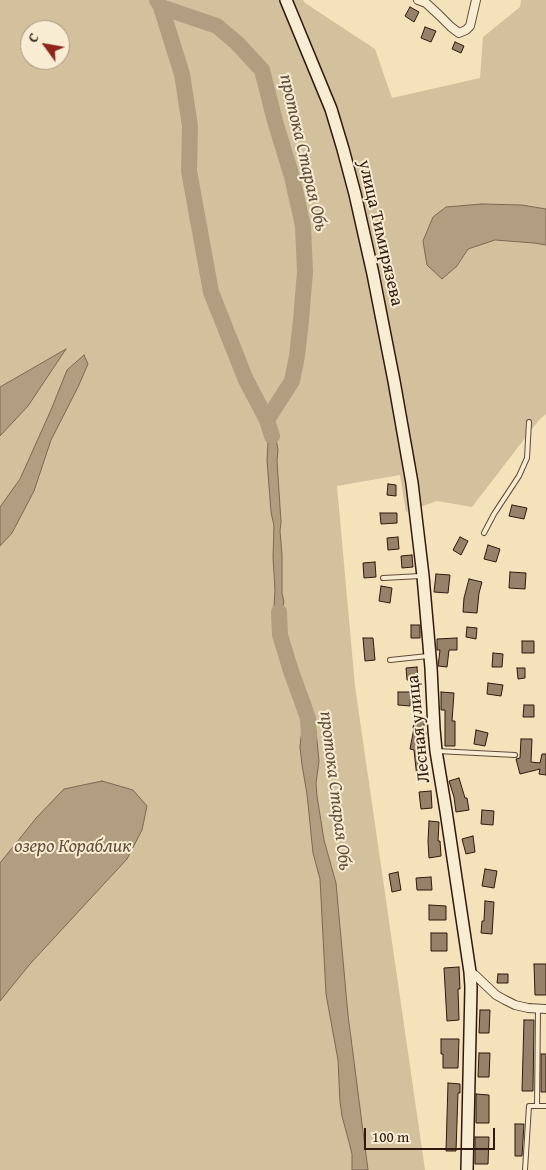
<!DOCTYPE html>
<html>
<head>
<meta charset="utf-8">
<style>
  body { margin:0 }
  #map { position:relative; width:546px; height:1170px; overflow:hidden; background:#f4e2ba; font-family:"Gentium Book Plus",serif }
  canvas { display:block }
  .north { position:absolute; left:20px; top:20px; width:50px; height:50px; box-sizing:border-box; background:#f8ecd2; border:1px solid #a89884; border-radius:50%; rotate:302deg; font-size:14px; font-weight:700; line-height:20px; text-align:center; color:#2f190f }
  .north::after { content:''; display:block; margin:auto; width:18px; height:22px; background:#8f2418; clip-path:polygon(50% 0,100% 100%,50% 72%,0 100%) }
  .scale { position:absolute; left:364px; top:1128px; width:131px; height:22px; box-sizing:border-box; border:2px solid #2f190f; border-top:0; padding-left:6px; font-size:15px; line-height:18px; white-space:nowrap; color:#2f190f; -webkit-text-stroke:4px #f8ecd2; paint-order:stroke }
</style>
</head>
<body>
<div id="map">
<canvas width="546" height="1170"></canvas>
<div class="north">С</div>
<div class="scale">100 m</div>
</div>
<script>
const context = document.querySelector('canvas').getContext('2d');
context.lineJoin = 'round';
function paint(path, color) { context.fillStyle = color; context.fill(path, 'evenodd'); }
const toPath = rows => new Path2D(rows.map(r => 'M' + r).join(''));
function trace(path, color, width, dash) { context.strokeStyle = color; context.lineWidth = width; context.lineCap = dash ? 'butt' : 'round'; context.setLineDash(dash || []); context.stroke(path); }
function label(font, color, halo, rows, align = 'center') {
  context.font = font + ' "Gentium Book Plus",serif'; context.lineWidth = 4; context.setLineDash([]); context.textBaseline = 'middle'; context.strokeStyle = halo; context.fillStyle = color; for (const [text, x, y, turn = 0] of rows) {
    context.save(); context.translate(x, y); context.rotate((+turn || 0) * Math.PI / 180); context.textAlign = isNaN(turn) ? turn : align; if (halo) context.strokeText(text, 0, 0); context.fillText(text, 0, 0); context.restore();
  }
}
paint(toPath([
  [0,0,303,0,305,3,375,49,392,98,480,78,483,37,520,7,521,0,546,0,546,209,522,205,482,204,457,266,468,249,495,240,534,243,546,245,546,414,539,420,472,507,437,501,406,512,400,475,337,486,355,686,425,1170,0,1170,0,1001,30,964,3,861,0,863],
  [30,30,60,30,60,60,30,60]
]), '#d3c09d');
const water = toPath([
  [482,204,522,205,546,209,546,245,534,243,495,240,468,249,457,266,442,279,427,265,423,241,433,217,446,207,482,204],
  [66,349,28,406,0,436,0,387,66,349],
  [84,355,88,364,78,387,51,440,34,491,12,533,0,546,0,507,20,479,51,410,67,370,84,355],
  [265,416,269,416,273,421,278,450,277,461,281,522,280,531,282,555,282,593,284,602,281,613,280,635,276,622,274,607,275,590,273,557,274,526,271,512,267,460,268,442,264,423,265,416],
  [308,718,315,727,316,731,319,761,316,783,317,796,324,840,336,883,348,1015,368,1170,352,1170,352,1154,349,1142,342,1116,340,1102,338,1060,326,994,320,879,313,853,307,794,302,765,300,747,301,737,303,729,308,718],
  [102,781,133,790,147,806,142,830,127,859,30,964,0,1001,0,863,37,817,64,789,102,781]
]);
paint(water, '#b19e80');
trace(water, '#7d6953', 1);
trace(toPath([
  [157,0,161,7,182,74,190,126,189,171,211,292,246,380,267,420,272,436],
  [161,7,217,26,237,43,262,70,275,121,292,177,303,226,305,272,301,320,297,356,292,381,267,420],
  [279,612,280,635,291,671,308,718,309,738]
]), '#b19e80', 16);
const building = toPath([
  [410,7,419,12,414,22,405,16,410,7],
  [425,27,436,31,431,42,421,38,425,27],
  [455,42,464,46,461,53,452,49,455,42],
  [388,484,396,485,396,496,387,495,388,484],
  [512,505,527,508,524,519,509,516,512,505],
  [380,513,397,513,397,523,381,524,380,513],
  [398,537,399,549,388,550,387,538,398,537],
  [460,537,468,541,461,555,453,550,460,537],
  [488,545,500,549,496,562,484,559,488,545],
  [412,555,413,567,402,568,401,556,412,555],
  [375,562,376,577,364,578,363,563,375,562],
  [510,572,526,573,525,589,509,588,510,572],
  [436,574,450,575,448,593,434,592,436,574],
  [469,579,482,582,479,593,477,613,463,612,464,598,469,579],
  [381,586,392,588,390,603,379,601,381,586],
  [411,625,420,625,420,638,411,638,411,625],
  [467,627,477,628,476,639,466,637,467,627],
  [363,638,373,638,375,660,365,661,363,638],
  [457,638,457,650,449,650,447,667,438,666,440,650,437,650,437,639,457,638],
  [522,641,534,641,534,653,522,653,522,641],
  [493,653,503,654,502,667,492,667,493,653],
  [417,667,418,679,407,680,406,668,417,667],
  [517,668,525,668,525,678,518,679,517,668],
  [488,683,503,685,501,696,487,694,488,683],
  [398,692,411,692,410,706,398,705,398,692],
  [441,692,454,693,452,721,455,721,455,746,445,746,445,710,441,710,441,692],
  [524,705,534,705,534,717,523,717,524,705],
  [415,716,425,718,423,732,426,733,421,759,426,759,428,777,417,778,414,750,410,749,414,728,413,728,415,716],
  [476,730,488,733,485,746,474,744,476,730],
  [521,739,532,739,531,762,540,763,542,754,546,754,546,775,539,774,540,769,520,774,516,759,520,758,521,739],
  [459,778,465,798,467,798,469,810,456,812,454,797,449,781,459,778],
  [431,791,432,808,421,809,419,792,431,791],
  [482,810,494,811,493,825,481,824,482,810],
  [429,821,439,822,438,841,440,841,441,856,429,858,428,842,429,821],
  [473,836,475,852,466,854,462,839,473,836],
  [485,869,497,871,494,888,482,886,485,869],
  [398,872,401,890,392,892,389,874,398,872],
  [431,877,432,890,417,890,416,878,431,877],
  [485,901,494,902,492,934,481,933,482,921,484,921,485,901],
  [429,905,446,906,446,920,429,920,429,905],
  [431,933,447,933,447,951,431,951,431,933],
  [534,964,546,964,546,995,535,995,534,964],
  [459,967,460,989,458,989,459,1020,447,1021,444,968,459,967],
  [498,974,508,974,508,983,497,983,498,974],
  [480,1010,490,1010,489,1033,479,1033,480,1010],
  [524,1020,534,1020,533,1091,522,1091,524,1020],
  [441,1039,459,1039,458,1068,443,1068,443,1054,441,1054,441,1039],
  [479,1053,490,1053,489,1077,478,1077,479,1053],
  [541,1054,546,1054,546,1092,541,1092,541,1054],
  [448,1083,460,1084,460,1093,458,1093,456,1151,446,1151,448,1083],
  [476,1094,489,1095,489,1123,476,1123,476,1094],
  [515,1124,524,1124,522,1156,515,1156,515,1124],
  [475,1137,489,1137,488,1164,475,1164,475,1137]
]);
paint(building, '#958268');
trace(building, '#2f190f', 1);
const lane = toPath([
  [484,533,494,514,519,476,527,458,529,422],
  [383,578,421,576],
  [390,660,428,656],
  [437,751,515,755],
  [538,1009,537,1106,546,1106],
  [525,1170,529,1106,537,1106]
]);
const street = toPath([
  [418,0,426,3,439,15,451,27,459,33,466,30,470,26,476,0],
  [470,972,475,975,496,995,505,1000,515,1005,528,1008,546,1009]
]);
const secondary = toPath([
  [286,0,331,109,343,149,355,194,373,274,394,381,412,483,423,576,431,668,434,729,436,751,446,811,470,972,471,987,467,1170]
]);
trace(lane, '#604b3a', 6);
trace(street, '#604b3a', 10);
trace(secondary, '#2f190f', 14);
trace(lane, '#f8ecd2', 4);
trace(street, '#f8ecd2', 8);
trace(secondary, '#f8ecd2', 11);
label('18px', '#2f190f', '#f8ecd2', [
  ["улица Тимирязева",380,233,77],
  ["Лесная улица",419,729,-96]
]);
label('italic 19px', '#634e3c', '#f8ecd2', [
  ["протока Старая Обь",303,153,77],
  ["протока Старая Обь",335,791,83],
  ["озеро Кораблик",73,847]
]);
</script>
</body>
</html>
